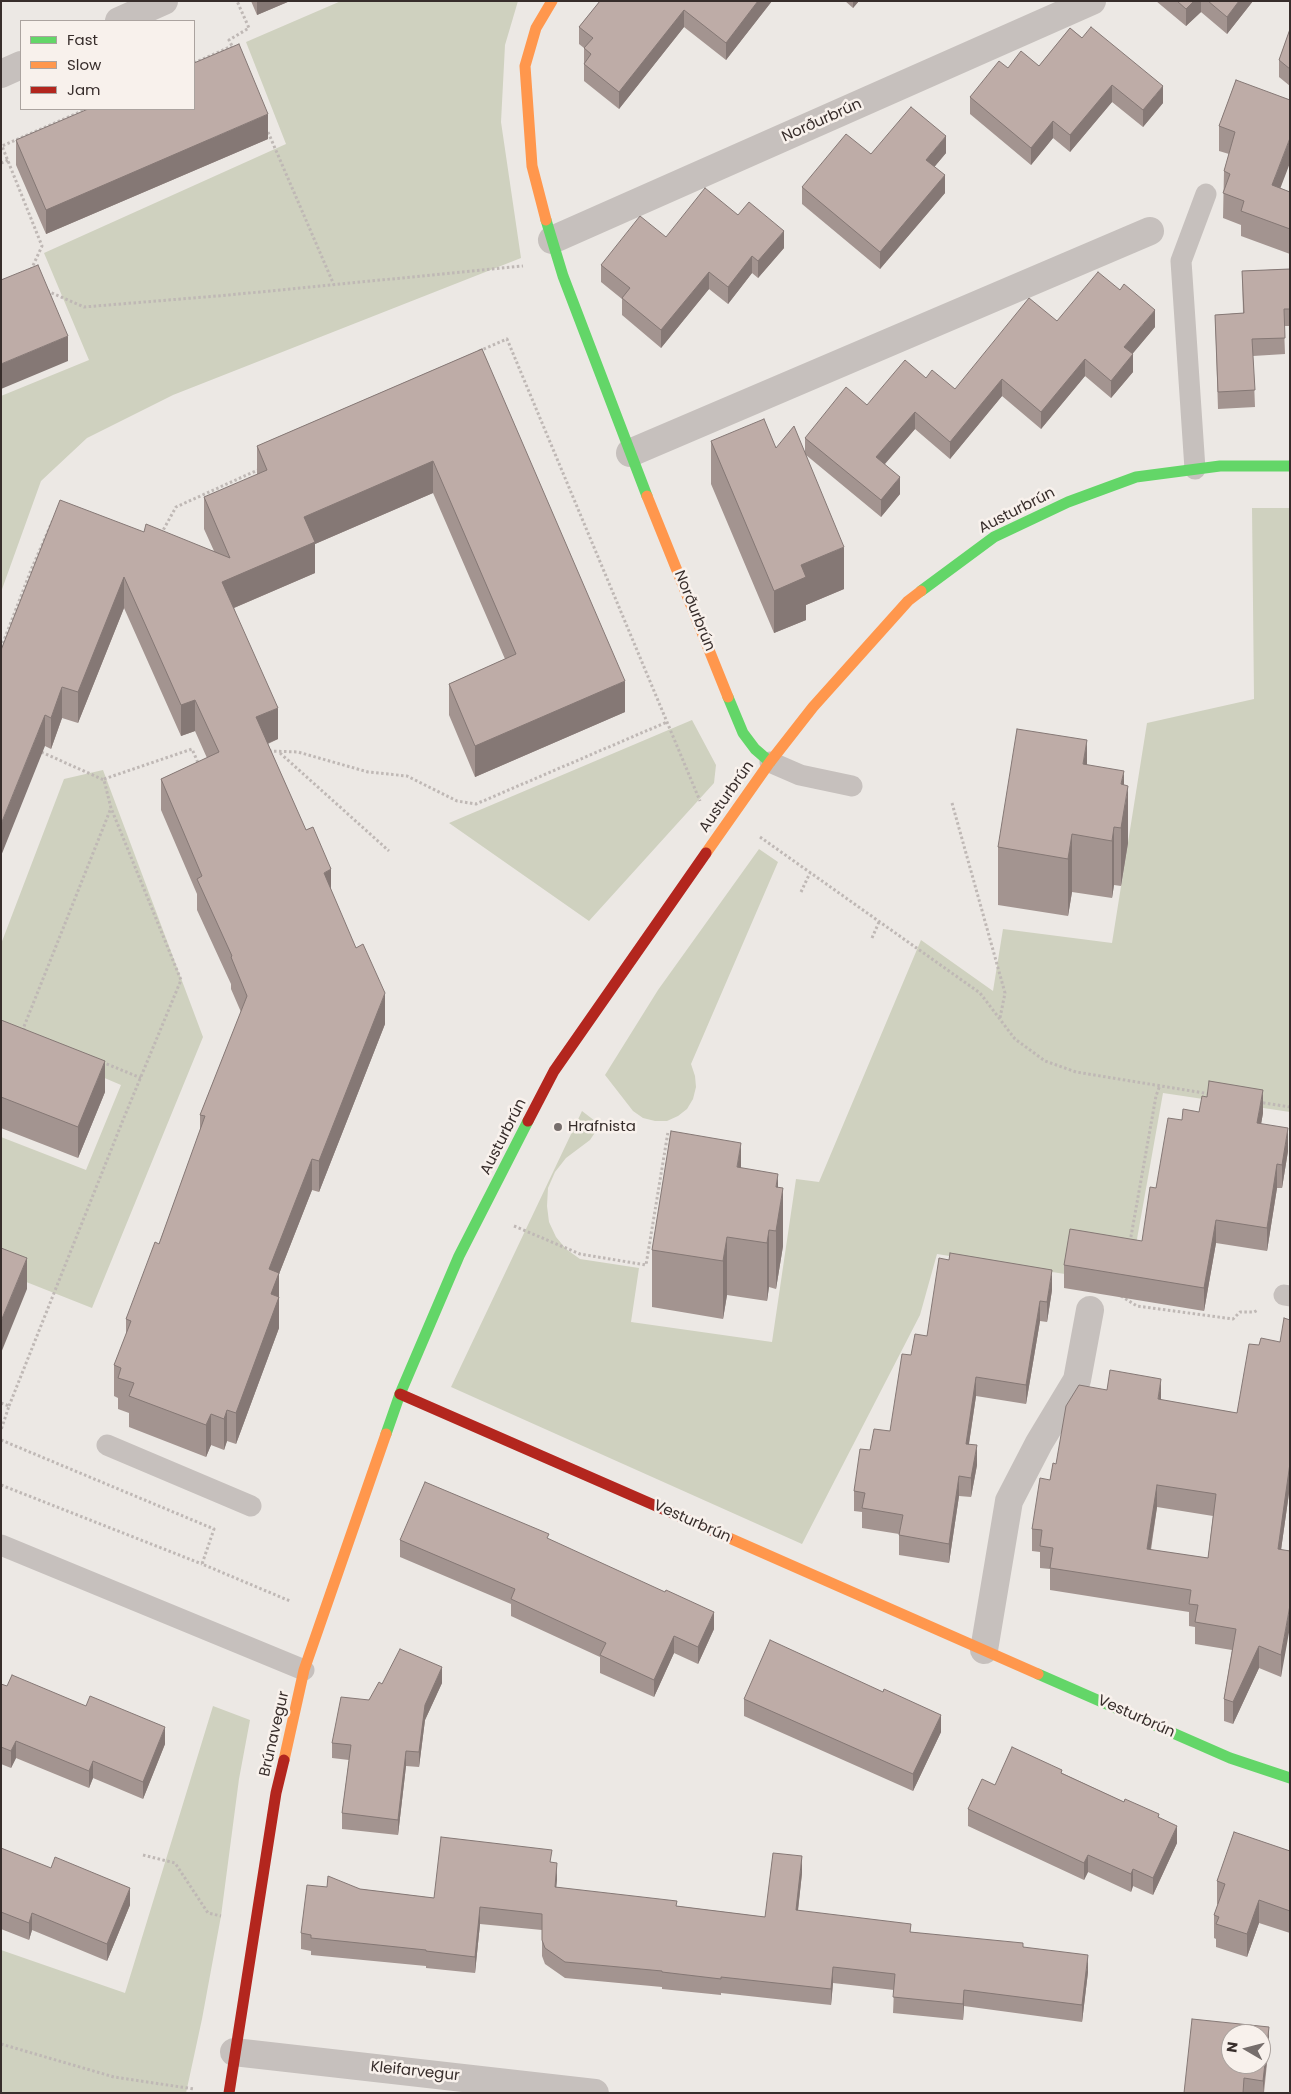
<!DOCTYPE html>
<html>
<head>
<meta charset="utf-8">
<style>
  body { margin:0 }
  #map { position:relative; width:1291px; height:2094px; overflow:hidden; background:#ece8e4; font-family:Poppins,sans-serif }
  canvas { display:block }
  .frame { position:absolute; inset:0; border:2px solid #372d2b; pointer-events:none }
  .legend { position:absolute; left:20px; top:20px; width:175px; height:90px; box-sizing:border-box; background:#f8f1ec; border:1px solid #aba39f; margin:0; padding:6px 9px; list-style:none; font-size:15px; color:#372d2b }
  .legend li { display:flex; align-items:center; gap:10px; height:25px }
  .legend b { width:25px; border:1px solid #aba39f }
  .north { position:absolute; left:1221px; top:2024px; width:50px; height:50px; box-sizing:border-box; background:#f8f1ec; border:1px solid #aba39f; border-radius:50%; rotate:278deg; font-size:14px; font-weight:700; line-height:20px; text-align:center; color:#372d2b }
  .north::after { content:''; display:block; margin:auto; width:18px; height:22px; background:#766e6c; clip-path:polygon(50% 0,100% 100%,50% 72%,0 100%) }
</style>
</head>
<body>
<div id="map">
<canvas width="1291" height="2094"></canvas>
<div class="frame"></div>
<ul class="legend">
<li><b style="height:6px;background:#63d668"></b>Fast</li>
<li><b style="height:6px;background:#ff974d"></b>Slow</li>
<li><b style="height:6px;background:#b3261e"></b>Jam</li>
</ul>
<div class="north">N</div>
</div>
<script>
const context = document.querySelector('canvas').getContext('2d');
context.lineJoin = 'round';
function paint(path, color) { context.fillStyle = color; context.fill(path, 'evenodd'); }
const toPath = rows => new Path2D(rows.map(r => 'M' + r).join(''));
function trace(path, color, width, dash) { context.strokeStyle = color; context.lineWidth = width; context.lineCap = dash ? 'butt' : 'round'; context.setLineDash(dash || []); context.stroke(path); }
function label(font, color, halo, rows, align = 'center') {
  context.font = font + ' Poppins,sans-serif'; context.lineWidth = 5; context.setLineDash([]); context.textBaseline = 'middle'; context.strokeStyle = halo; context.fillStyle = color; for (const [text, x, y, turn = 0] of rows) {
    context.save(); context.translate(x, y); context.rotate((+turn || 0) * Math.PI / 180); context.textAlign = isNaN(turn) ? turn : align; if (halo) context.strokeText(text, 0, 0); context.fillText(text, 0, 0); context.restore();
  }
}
paint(toPath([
  [341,1,518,1,505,45,501,122,521,258,173,395,87,438,41,481,1,592,1,396,89,360,44,253,286,144,246,42],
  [1252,508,1290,508,1290,1112,1163,1093,1129,1284,937,1254,920,1315,802,1544,451,1387,582,1111,595,1121,596,1131,590,1140,566,1158,555,1172,548,1188,547,1206,549,1222,556,1237,566,1249,580,1259,639,1268,631,1322,772,1342,796,1179,819,1182,921,940,993,991,1003,929,1112,943,1147,723,1254,699],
  [692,720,716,765,714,783,589,921,449,823],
  [103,770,203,1037,92,1308,1,1272,1,1137,86,1170,121,1085,1,1034,1,944,64,779],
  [759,849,778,862,691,1064,695,1076,696,1087,693,1099,687,1109,678,1116,667,1121,655,1121,643,1118,633,1111,605,1075,658,990],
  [213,1706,250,1720,239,1779,221,1916,202,2019,186,2093,1,2093,1,1950,125,1993]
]), '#cfd1bf');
trace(toPath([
  [234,50,229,40,249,28,237,1],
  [194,63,232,46],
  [268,132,334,285],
  [1,163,8,160],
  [31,270,42,246,2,146,87,109],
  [47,291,84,307,229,295,523,266],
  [479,351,507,339,700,801],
  [161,534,176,507,260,469],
  [1,648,31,570,52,522,54,523],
  [269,751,298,752,368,772,407,776,457,801,476,804,667,722],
  [280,753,389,851],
  [104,779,192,749,199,765],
  [952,803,1005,993,1000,1018],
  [760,837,980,993,1015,1039,1045,1061,1076,1072,1210,1094],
  [801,892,810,873],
  [872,938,879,922],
  [25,1030,23,1029,111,808],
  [102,1062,141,1078],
  [1258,1102,1290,1107],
  [514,1226,580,1254,646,1265,668,1132],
  [1130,1242,1156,1096,1160,1085],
  [1121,1296,1137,1306,1233,1319,1240,1312,1254,1312,1258,1310],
  [1,1403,9,1406,1,1430],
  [9,1406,123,1120,181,980,111,808,104,780,39,751],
  [1,1440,214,1529,202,1564,290,1601],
  [1,1485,202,1564],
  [143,1855,175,1863,208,1913,221,1916],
  [1,2044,114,2077,194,2089]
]), '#bfb8b5', 3, [2.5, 2.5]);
trace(toPath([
  [1195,469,1181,261,1206,194],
  [770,762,800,775,852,786],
  [1284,1295,1290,1296],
  [107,1445,251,1506],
  [1,1545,304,1670]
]), '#c6c0bd', 21);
trace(toPath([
  [119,21,164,1],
  [1,74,21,65],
  [552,240,1092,1],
  [630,453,1150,231],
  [984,1650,1009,1501,1039,1443,1077,1380,1090,1310],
  [234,2052,595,2093]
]), '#c6c0bd', 28);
trace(toPath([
  [546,220,563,276,647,496],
  [921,591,994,537,1068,502,1136,477,1220,466,1290,466],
  [728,697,743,733,755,749,770,762],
  [386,1434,400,1394,459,1256,528,1121],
  [1038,1674,1230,1758,1290,1778]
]), '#63d668', 11);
trace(toPath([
  [546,220,532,166,525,66,536,28,552,1],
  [647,496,728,697],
  [706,853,770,762,813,707,908,601,921,591],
  [727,1537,1038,1674],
  [284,1760,304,1670,386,1434]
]), '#ff974d', 11);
trace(toPath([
  [528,1121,554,1071,706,853],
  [400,1394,727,1537],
  [229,2093,276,1793,284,1760]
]), '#b3261e', 11);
paint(toPath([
  [251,1,290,1,257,15],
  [600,1,772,1,726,60,684,27,619,109,584,81,584,48,579,44,579,27],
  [845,1,859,1,853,8],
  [1156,1,1253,1,1227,34,1201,12,1186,26],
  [1070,28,1163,103,1143,127,1112,102,1070,152,1053,138,1031,165,970,114,970,97,1008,68,1039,66],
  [1290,29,1290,86,1279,77,1279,60],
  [1236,80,1280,188,1290,192,1290,254,1241,236,1241,225,1223,218,1224,171,1229,154,1219,151,1219,126],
  [268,139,46,234,16,165,16,140],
  [946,153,934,167,945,193,880,269,802,204,802,187,871,154],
  [738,215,784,248,758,278,752,273,728,304,709,289,661,348,622,315,622,299,601,282,601,265,666,237],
  [1290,269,1290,326,1284,326,1285,354,1253,356,1255,407,1218,409,1215,315,1243,313,1242,271],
  [1057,321,1155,327,1132,354,1133,372,1111,398,1085,376,1041,429,1002,396,950,459,915,429,885,464,900,494,881,517,806,455,844,589,806,605,806,620,774,633,711,484,711,441,776,448,805,454,805,438,867,405,926,378,955,389],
  [482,349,625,712,475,777,449,715,449,684,505,659,433,493,315,544,315,573,234,608,278,739,268,744,331,890,385,1024,319,1192,312,1190,279,1274,279,1328,236,1444,227,1441,224,1450,211,1445,206,1457,129,1427,129,1413,118,1409,118,1398,114,1396,114,1365,126,1335,126,1319,159,1244,200,1131,200,1115,241,1012,231,989,231,984,197,910,197,894,161,810,161,779,207,758,195,731,181,736,124,608,78,723,62,718,51,749,45,746,1,650,144,532,214,551,204,529,204,497,257,475,257,446],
  [1087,765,1124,785,1128,843,1121,886,1114,885,1112,898,1072,892,1068,916,998,905,998,847],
  [1,1020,105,1092,78,1158,1,1128],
  [1199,1112,1263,1113,1261,1124,1288,1151,1282,1188,1277,1188,1267,1251,1216,1243,1204,1311,1064,1288,1064,1265,1142,1241,1156,1188,1182,1120],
  [741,1168,778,1187,783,1246,776,1289,769,1287,767,1301,727,1295,723,1319,652,1307,652,1250],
  [1052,1290,1047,1322,1040,1321,1026,1404,976,1396,969,1444,977,1465,971,1497,959,1496,949,1563,899,1555,899,1534,862,1528,862,1512,854,1511,854,1491,870,1450,890,1431,911,1355,927,1336],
  [1290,1320,1290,1486,1281,1550,1290,1551,1281,1677,1259,1668,1233,1724,1224,1721,1224,1699,1232,1650,1195,1644,1195,1627,1189,1626,1189,1612,1050,1590,1050,1569,1040,1568,1040,1552,1032,1551,1032,1529,1056,1464,1161,1400,1237,1413,1259,1345,1280,1342],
  [1157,1507,1213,1516,1208,1558,1151,1550],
  [549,1539,714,1629,698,1664,674,1653,654,1697,600,1673,600,1657,511,1616,511,1604,400,1557,400,1540],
  [442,1683,425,1720,419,1767,406,1766,398,1835,342,1829,342,1813,349,1760,332,1758,332,1743,382,1684],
  [1,1684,165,1744,143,1799,93,1778,89,1788,16,1758,11,1768,1,1764],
  [744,1699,941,1732,913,1791,744,1716],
  [1062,1773,1124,1802,1159,1817,1177,1843,1153,1895,1133,1886,1131,1892,1088,1872,1084,1880,968,1826,968,1809,995,1785],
  [1,1848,130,1905,107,1961,32,1930,29,1940,1,1929],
  [1290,1851,1290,1933,1259,1923,1247,1957,1216,1947,1216,1939,1214,1938,1214,1915,1218,1904,1217,1904,1217,1881],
  [552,1862,557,1879,556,1887,677,1906,765,1917,802,1873,798,1911,911,1932,1023,1947,1088,1972,1082,2022,964,2006,963,2020,893,2013,894,1990,833,1983,831,2005,721,1993,721,1995,662,1989,662,1987,565,1978,545,1964,542,1956,542,1930,480,1924,475,1973,426,1968,426,1966,311,1955,311,1951,301,1949,301,1933,327,1887,360,1889,434,1898],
  [1269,2044,1264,2093,1184,2093]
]), '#a39490');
paint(toPath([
  [257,1,290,1,257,15],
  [758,1,772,1,726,60,726,43],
  [853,1,859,1,853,8],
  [1194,1,1201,1,1201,12,1186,26,1186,9],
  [1239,1,1253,1,1227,34,1227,17],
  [684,10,684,27,619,109,619,92],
  [1112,85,1112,102,1070,152,1070,135],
  [1163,86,1163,103,1143,127,1143,110],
  [268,114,268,139,46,234,46,210],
  [1053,121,1053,138,1031,165,1031,148],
  [946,136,946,153,926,177,926,160],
  [1290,138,1290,163,1272,210,1272,185],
  [945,175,945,193,880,269,880,252],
  [784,231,784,248,758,278,758,261],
  [752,256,752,273,728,304,728,287],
  [709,272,709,289,661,348,661,330],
  [1155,310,1155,327,1124,364,1124,347],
  [68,336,68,361,1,389,1,364],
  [1133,354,1133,372,1111,398,1111,381],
  [1085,359,1085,376,1041,429,1041,412],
  [1002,379,1002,396,950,459,950,442],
  [915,412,915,429,876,474,876,457],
  [433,461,433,493,315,544,315,573,222,613,222,582,304,517],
  [900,477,900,494,881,517,881,500],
  [844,547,844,589,806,605,806,620,774,633,774,591,801,565],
  [124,577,124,608,78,723,78,692],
  [625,681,625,712,475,777,475,746],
  [62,687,62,718,51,749,51,718],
  [195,700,195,731,181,736,181,705],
  [278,708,278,739,256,748,256,717],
  [45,715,45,746,1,856,1,824],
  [1087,740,1087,798,1083,764],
  [1124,771,1124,812,1128,786,1128,843,1121,886,1121,784],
  [1114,827,1114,885,1112,898,1112,841],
  [1072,834,1072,892,1068,916,1068,859],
  [331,869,331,901,324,873],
  [385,993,385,1024,319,1192,319,1161],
  [105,1061,105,1092,78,1158,78,1127],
  [1263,1090,1263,1113,1257,1147,1257,1123],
  [1288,1128,1288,1151,1282,1188,1282,1165],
  [741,1143,741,1201,737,1167],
  [312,1159,312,1190,279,1274,279,1328,236,1444,236,1413,269,1269],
  [1277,1164,1277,1188,1267,1251,1267,1228],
  [778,1174,778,1217,783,1188,783,1246,776,1289,776,1187],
  [1216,1220,1216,1243,1204,1311,1204,1288],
  [769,1230,769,1287,767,1301,767,1243],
  [727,1237,727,1295,723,1319,723,1261],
  [27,1258,27,1289,1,1353,1,1321],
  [1052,1270,1052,1290,1047,1322,1047,1302],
  [1040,1301,1040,1321,1026,1404,1026,1385],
  [976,1377,976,1396,966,1463,966,1444],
  [1161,1379,1161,1401,1158,1399],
  [227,1410,227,1441,224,1450,224,1419],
  [211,1414,211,1445,206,1457,206,1425],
  [977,1445,977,1465,971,1497,971,1478],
  [1290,1463,1290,1486,1278,1571,1278,1549],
  [959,1476,959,1496,949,1563,949,1544],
  [1157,1485,1157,1507,1147,1571,1147,1549],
  [1290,1605,1290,1627,1281,1677,1281,1655],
  [714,1612,714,1629,698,1664,698,1647],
  [674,1636,674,1653,654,1697,654,1680],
  [1259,1646,1259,1668,1233,1724,1233,1702],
  [442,1667,442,1683,425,1720,419,1767,419,1752,425,1705],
  [941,1715,941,1732,913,1791,913,1774],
  [165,1727,165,1744,143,1799,143,1782],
  [16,1741,16,1758,11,1768,11,1751],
  [406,1751,406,1766,398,1835,398,1820],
  [93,1761,93,1778,89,1788,89,1771],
  [1177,1826,1177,1843,1153,1895,1153,1878],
  [1088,1855,1088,1872,1084,1880,1084,1863],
  [802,1856,802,1873,796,1927,796,1910],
  [557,1863,557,1879,555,1903,555,1887],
  [1133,1869,1133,1886,1131,1892,1131,1874],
  [130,1888,130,1905,107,1961,107,1944],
  [1259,1900,1259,1923,1247,1957,1247,1934],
  [480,1907,480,1924,475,1973,475,1957],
  [32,1913,32,1930,29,1940,29,1923],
  [1088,1955,1088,1972,1082,2022,1082,2005],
  [833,1967,833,1983,831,2005,831,1989],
  [964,1990,964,2006,963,2020,963,2004],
  [1269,2027,1269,2044,1263,2093,1263,2081]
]), '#857875');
const building = toPath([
  [600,1,758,1,726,43,684,10,619,92,584,64,591,54,584,48,593,38,579,27,600,1],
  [1177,1,1194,1,1186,9,1177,1],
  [1208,1,1239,1,1227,17,1208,1],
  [1091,27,1163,86,1143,110,1112,85,1070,135,1053,121,1031,148,970,97,999,61,1008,68,1021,51,1039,66,1070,28,1082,38,1091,27],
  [1290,29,1290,69,1279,60,1290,29],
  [239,44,268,114,46,210,16,140,88,109,194,109,194,63,239,44],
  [1236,80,1290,100,1290,138,1272,185,1290,192,1290,229,1241,211,1244,201,1223,193,1230,174,1224,171,1235,132,1219,126,1236,80],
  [911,107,946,136,926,160,945,175,880,252,802,187,846,134,871,154,911,107],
  [705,188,738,215,749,202,784,231,758,261,752,256,728,287,709,272,661,330,622,298,630,288,601,265,640,216,666,237,705,188],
  [38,265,68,336,1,364,1,280,38,265],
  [1290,269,1290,309,1284,309,1285,338,1252,339,1255,390,1218,392,1215,315,1244,313,1242,271,1290,269],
  [1098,272,1120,290,1124,284,1155,310,1124,347,1133,354,1111,381,1085,359,1041,412,1002,379,950,442,915,412,876,457,900,477,881,500,805,438,846,387,867,405,905,360,926,378,932,370,955,389,1029,298,1057,321,1098,272],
  [482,349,625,681,475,746,449,684,516,654,433,461,304,517,315,542,222,582,278,708,256,717,306,830,313,827,331,869,324,873,356,948,363,944,385,993,319,1161,312,1159,269,1269,279,1273,271,1294,279,1297,236,1413,227,1410,224,1419,211,1414,206,1425,129,1396,134,1383,118,1378,121,1368,114,1365,131,1321,126,1319,155,1242,159,1244,205,1116,200,1115,247,996,231,957,232,956,197,879,202,876,161,779,219,752,195,700,181,705,124,577,78,692,62,687,51,718,45,715,1,824,1,650,60,500,144,532,146,524,230,558,204,497,267,470,257,446,482,349],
  [764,419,776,448,794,426,844,547,801,565,806,577,774,591,711,441,764,419],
  [1017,729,1087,740,1083,764,1124,771,1121,784,1128,786,1121,828,1114,827,1112,841,1072,834,1068,859,998,847,1017,729],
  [1,1020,105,1061,78,1127,1,1097,1,1020],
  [1209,1081,1263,1090,1257,1123,1288,1128,1282,1165,1277,1164,1267,1228,1216,1220,1204,1288,1064,1265,1070,1229,1142,1241,1150,1187,1156,1188,1168,1118,1182,1120,1183,1109,1199,1112,1202,1096,1207,1097,1209,1081],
  [671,1131,741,1143,737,1167,778,1174,776,1187,783,1188,776,1231,769,1230,767,1243,727,1237,723,1261,652,1250,671,1131],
  [1,1248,27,1258,1,1321,1,1248],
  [950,1253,1052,1270,1047,1302,1040,1301,1026,1385,976,1377,966,1444,977,1445,971,1478,959,1476,949,1544,899,1535,903,1515,862,1508,865,1493,854,1491,860,1449,870,1450,874,1429,890,1431,902,1354,911,1355,915,1334,927,1336,939,1258,949,1260,950,1253],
  [1284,1318,1290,1320,1290,1463,1278,1549,1290,1551,1290,1605,1281,1655,1259,1646,1233,1702,1224,1699,1236,1629,1195,1622,1198,1605,1189,1604,1191,1590,1050,1568,1053,1548,1040,1546,1042,1530,1032,1529,1040,1478,1050,1480,1053,1463,1056,1464,1066,1406,1079,1385,1107,1390,1110,1370,1161,1379,1158,1399,1237,1413,1249,1344,1259,1345,1261,1338,1280,1342,1284,1318],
  [1157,1485,1216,1494,1208,1558,1147,1549,1157,1485],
  [425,1482,549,1534,547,1538,665,1592,666,1590,714,1612,698,1647,674,1636,654,1680,600,1655,606,1643,511,1599,515,1589,400,1540,425,1482],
  [770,1640,883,1692,884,1689,941,1715,913,1774,744,1699,770,1640],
  [400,1649,442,1667,425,1705,419,1752,406,1751,398,1820,342,1813,351,1745,332,1743,341,1697,369,1700,379,1682,382,1684,400,1649],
  [12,1675,86,1706,90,1696,165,1727,143,1782,93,1761,89,1771,16,1741,11,1751,1,1747,1,1684,7,1686,12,1675],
  [1012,1747,1062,1770,1061,1773,1124,1802,1125,1799,1159,1814,1158,1817,1177,1826,1153,1878,1133,1869,1131,1874,1088,1855,1084,1863,968,1809,982,1779,995,1785,1012,1747],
  [1234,1832,1290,1851,1290,1911,1259,1900,1247,1934,1216,1924,1219,1917,1214,1915,1225,1884,1217,1881,1234,1832],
  [441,1837,552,1850,550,1862,557,1863,555,1887,677,1901,676,1906,765,1917,773,1853,802,1856,796,1910,911,1924,910,1932,1023,1943,1023,1947,1088,1955,1082,2005,964,1990,963,2004,893,1997,895,1974,833,1967,831,1989,721,1977,721,1979,662,1972,662,1971,565,1962,545,1948,542,1940,542,1914,480,1907,475,1957,426,1951,426,1950,311,1938,311,1935,301,1933,307,1885,327,1887,328,1876,360,1889,434,1898,441,1837],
  [1,1848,51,1868,55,1857,130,1888,107,1944,32,1913,29,1923,1,1912,1,1848],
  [1192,2019,1269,2027,1263,2081,1244,2078,1243,2093,1184,2093,1192,2019],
  [1231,2034,1261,2034,1261,2064,1231,2064,1231,2034]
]);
paint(building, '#beaca7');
trace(building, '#857875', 1);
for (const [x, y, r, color] of [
  [558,1127,5,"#766e6c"]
]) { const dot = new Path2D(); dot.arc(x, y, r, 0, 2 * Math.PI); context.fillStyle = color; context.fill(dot); trace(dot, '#f8f1ec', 2); }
label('15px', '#372d2b', '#f8f1ec', [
  ["Norðurbrún",822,121,-24],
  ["Austurbrún",1017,511,-27],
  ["Norðurbrún",694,611,68],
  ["Austurbrún",727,797,-55],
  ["Austurbrún",504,1137,-63],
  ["Vesturbrún",692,1522,24],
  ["Vesturbrún",1136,1717,24],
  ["Brúnavegur",275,1734,-77],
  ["Kleifarvegur",415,2072,6]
]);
label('15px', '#372d2b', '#f8f1ec', [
  ["Hrafnista",568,1127]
], 'left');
</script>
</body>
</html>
